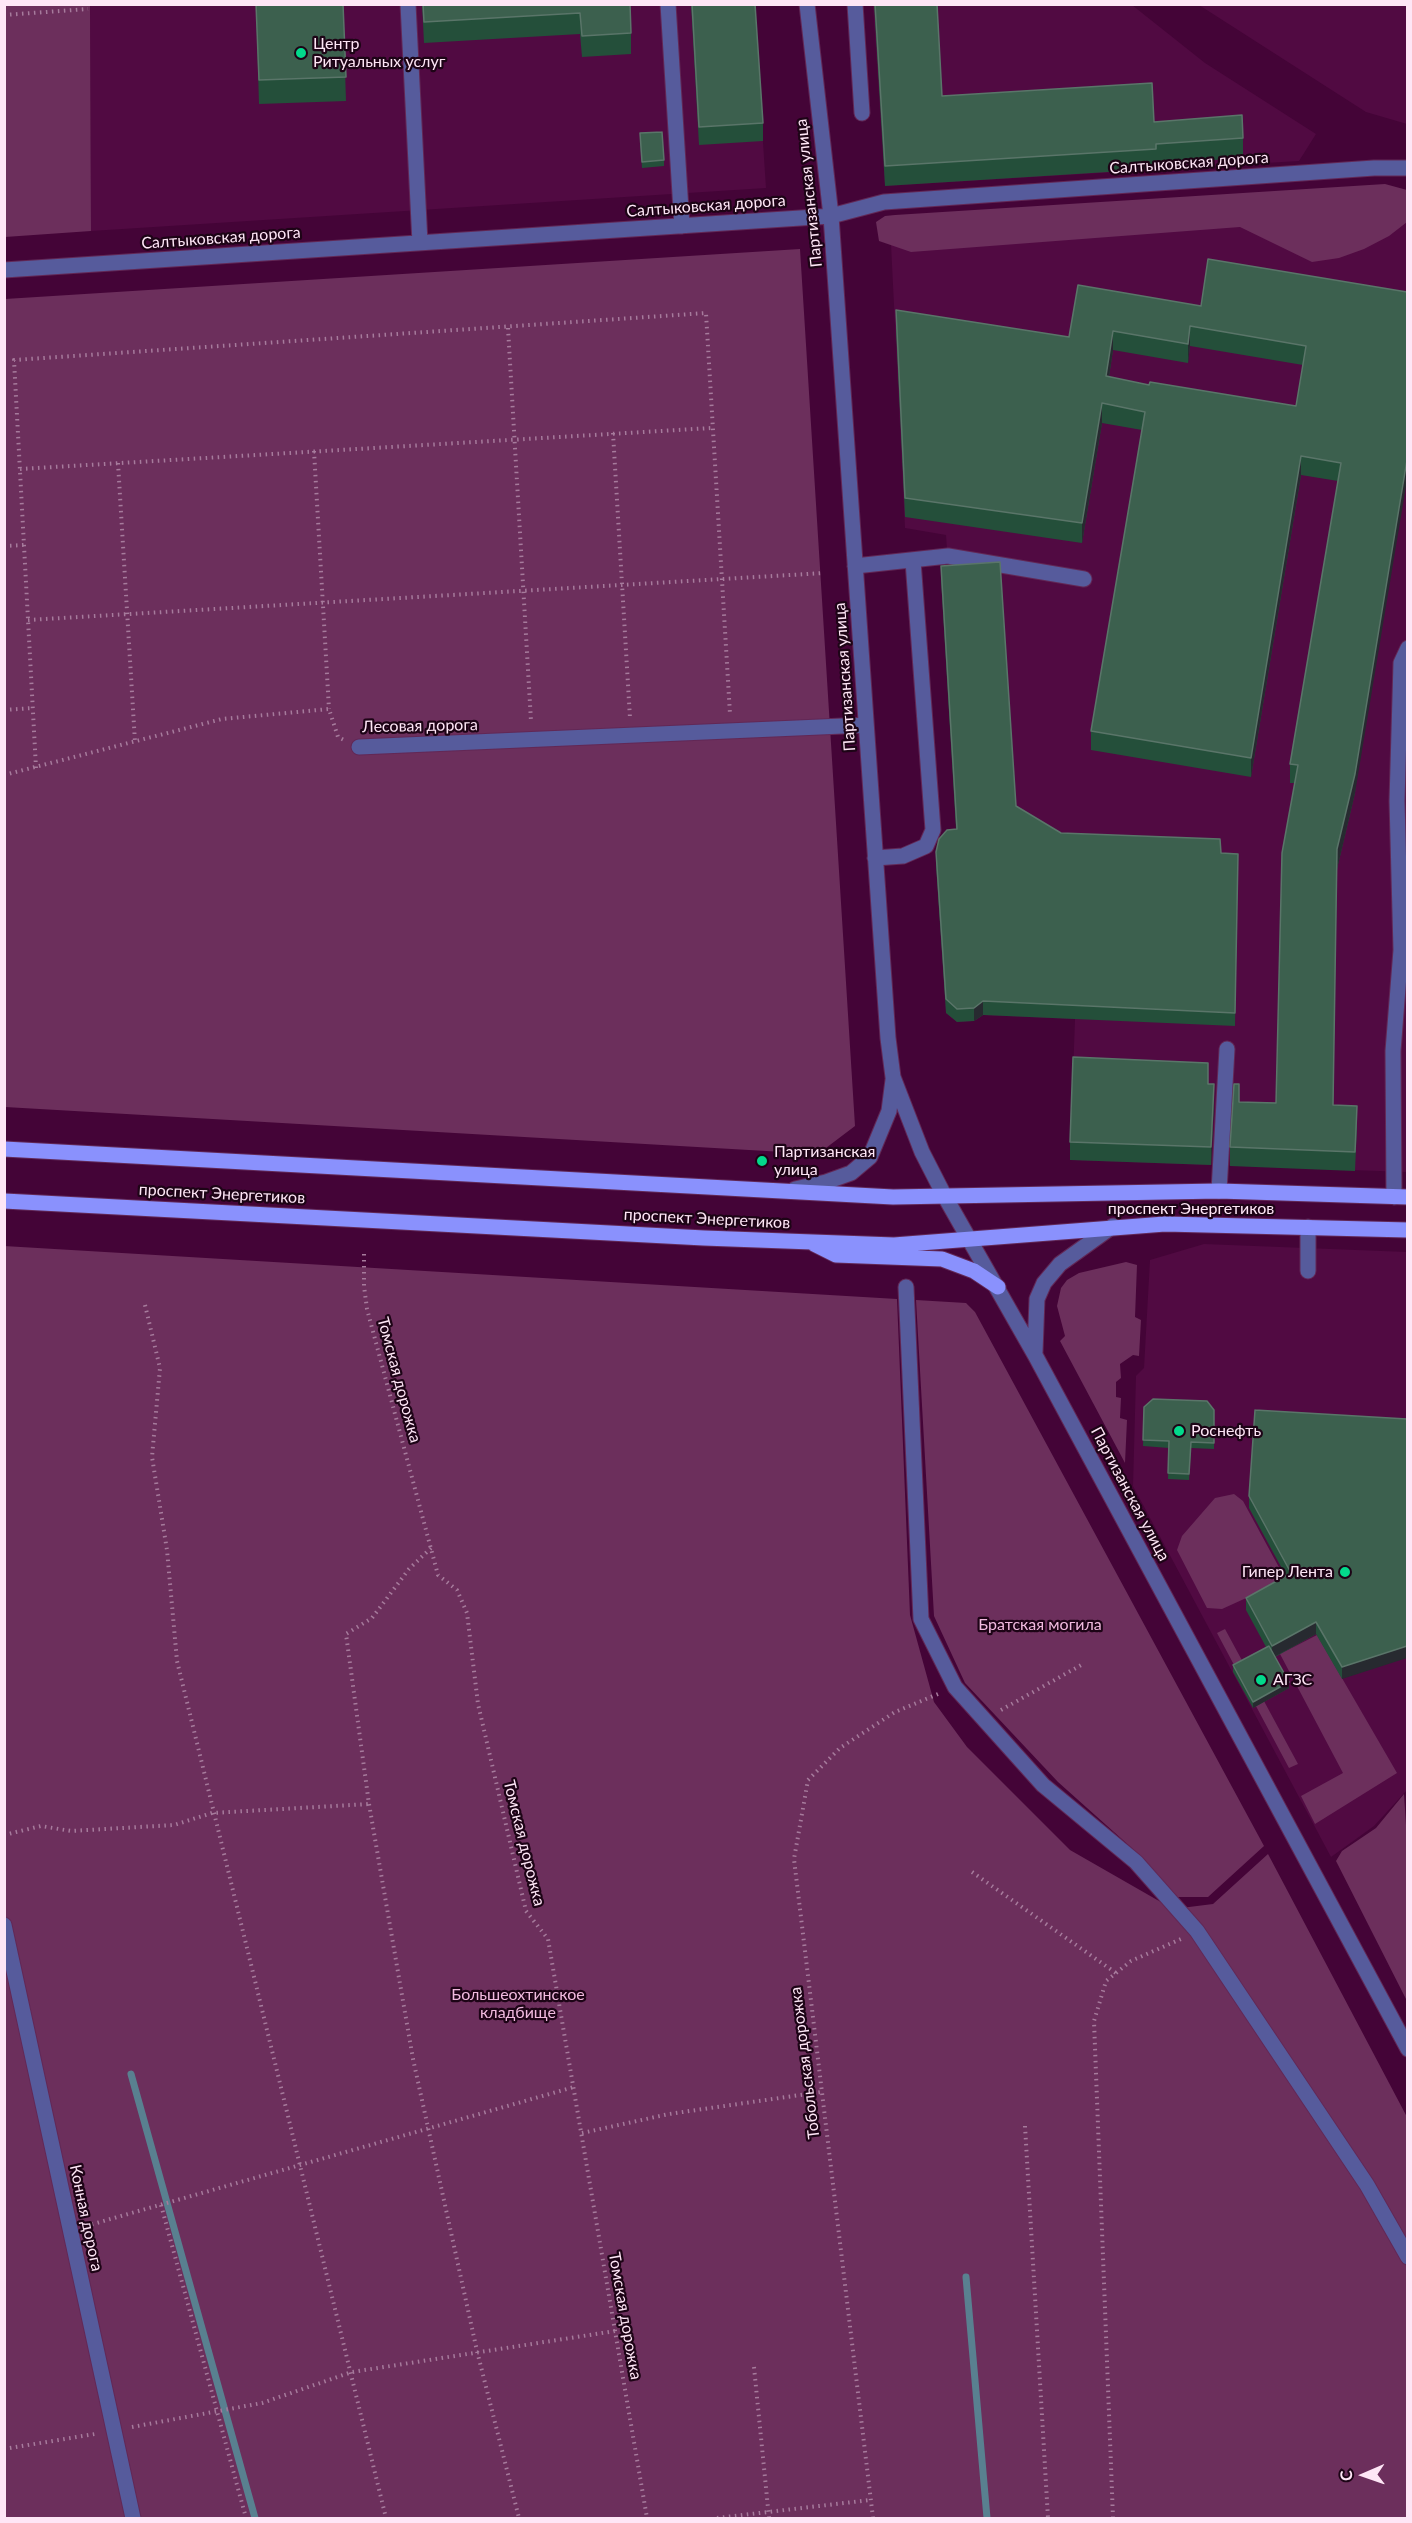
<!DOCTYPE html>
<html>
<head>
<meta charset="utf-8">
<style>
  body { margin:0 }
  #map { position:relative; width:1412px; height:2523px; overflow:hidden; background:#440437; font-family:Lato,sans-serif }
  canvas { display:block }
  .frame { position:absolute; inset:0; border:6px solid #fee6f6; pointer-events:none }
  .north { position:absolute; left:1334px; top:2445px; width:60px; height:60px; -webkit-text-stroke:4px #1d0416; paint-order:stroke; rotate:268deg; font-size:16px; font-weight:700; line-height:24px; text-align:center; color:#fee6f6 }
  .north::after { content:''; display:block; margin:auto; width:21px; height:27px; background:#fee6f6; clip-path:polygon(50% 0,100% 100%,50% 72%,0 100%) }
</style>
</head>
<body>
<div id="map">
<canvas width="1412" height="2523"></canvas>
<div class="frame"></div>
<div class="north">С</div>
</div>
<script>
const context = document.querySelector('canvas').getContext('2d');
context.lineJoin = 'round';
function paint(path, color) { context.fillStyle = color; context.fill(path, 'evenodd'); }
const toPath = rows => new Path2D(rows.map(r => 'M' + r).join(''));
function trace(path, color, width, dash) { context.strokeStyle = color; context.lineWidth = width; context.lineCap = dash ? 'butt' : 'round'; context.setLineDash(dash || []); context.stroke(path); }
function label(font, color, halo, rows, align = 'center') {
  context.font = font + ' Lato,sans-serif'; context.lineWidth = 4.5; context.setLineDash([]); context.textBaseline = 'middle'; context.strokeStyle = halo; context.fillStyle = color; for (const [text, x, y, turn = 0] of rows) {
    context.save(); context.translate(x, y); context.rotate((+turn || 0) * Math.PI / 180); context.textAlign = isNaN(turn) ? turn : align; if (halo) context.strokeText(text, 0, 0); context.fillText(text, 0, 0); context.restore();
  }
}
paint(toPath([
  [90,5,754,5,766,188,91,231],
  [873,5,1132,5,1205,63,1316,134,1299,161,885,186],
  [1199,5,1407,5,1407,124,1366,112],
  [1407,197,1407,1172,1070,1160,1075,1019,983,1015,974,1021,957,1022,946,1013,936,865,939,853,958,842,941,580,949,579,946,535,905,528,890,224],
  [1204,1244,1407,1252,1407,1790,1374,1826,1331,1857,1133,1486,1136,1376,1144,1368,1150,1260]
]), '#510a42');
paint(toPath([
  [5,4,90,5,91,231,5,237],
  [1385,184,1407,190,1407,222,1389,236,1364,249,1339,258,1312,262,1240,227,911,252,879,241,876,222,885,216,895,215],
  [800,249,855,1126,818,1154,5,1107,5,299],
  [4,1246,897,1299,910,1615,934,1702,967,1747,1070,1850,1173,1909,1213,1904,1268,1854,1407,2117,1407,2518,5,2518],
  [1126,1262,1137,1265,1135,1317,1141,1320,1139,1356,1133,1355,1120,1364,1121,1378,1116,1382,1116,1397,1121,1398,1120,1418,1127,1420,1125,1463,1060,1341,1065,1336,1057,1306,1061,1288,1067,1280,1079,1273],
  [916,1300,966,1303,975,1312,1264,1846,1208,1897,1176,1897,1143,1858,1058,1782,965,1683,934,1616],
  [1234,1494,1243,1501,1313,1630,1266,1589,1222,1609,1207,1608,1177,1550,1182,1536,1215,1498],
  [1225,1629,1298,1764,1289,1768,1217,1633],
  [1317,1635,1397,1773,1315,1824,1301,1796,1343,1773,1280,1654],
  [1404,1794,1408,1856,1407,2001,1336,1861,1342,1851,1376,1828]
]), '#6c2f5c');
trace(toPath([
  [131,2074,255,2518],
  [966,2277,987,2518]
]), '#598090', 7);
const minor = toPath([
  [408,4,420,243],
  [668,4,682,226],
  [807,4,831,216,888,1038,893,1077,922,1152,944,1195,1035,1355,1408,2049],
  [855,4,862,113],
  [4,270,831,216,884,202,1374,168,1408,168],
  [855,566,948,556,1084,579],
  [359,747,866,725],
  [875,858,903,856,926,846,933,830,913,561],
  [795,1189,826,1182,851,1173,870,1157,889,1111,893,1080],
  [1219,1191,1227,1049],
  [1394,1197,1393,1051,1401,950,1397,801,1401,663,1408,648],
  [1308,1271,1308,1227],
  [906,1287,921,1619,955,1687,1043,1785,1136,1862,1197,1931,1367,2185,1408,2257],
  [1035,1352,1037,1299,1044,1283,1060,1264,1113,1226],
  [4,1925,133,2518]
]);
const major = toPath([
  [4,1149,893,1197,1219,1191,1408,1197],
  [4,1201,704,1238,894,1245,1165,1224,1408,1230],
  [814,1244,836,1255,942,1259,974,1271,998,1287]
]);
trace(minor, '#622856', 17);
trace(major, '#622856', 17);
trace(toPath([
  [4,15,88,9],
  [508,328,531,721],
  [613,433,630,718],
  [314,451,329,709],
  [118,463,135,742],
  [20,469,711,428],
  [4,546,24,545],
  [28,620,824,573],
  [4,710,33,708],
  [36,768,14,360,706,313,730,714],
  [4,775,222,719,329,709,338,737,344,740],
  [364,1254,364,1286,367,1309,438,1575,457,1590,467,1613,478,1704,526,1911,548,1939,647,2518],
  [145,1305,160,1368,152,1457,167,1550,177,1661,386,2518],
  [431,1548,409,1569,372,1618,346,1634,369,1804,413,2059,477,2351,519,2518],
  [1001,1710,1083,1664],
  [4,1835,41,1826,71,1831,174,1825,212,1813,369,1804],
  [972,1872,1116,1973],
  [1025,2126,1048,2518],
  [582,2133,669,2114,821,2092],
  [161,2205,246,2518],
  [86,2226,574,2087],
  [754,2367,769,2518],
  [132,2427,262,2403,352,2372,615,2331],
  [4,2449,95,2434],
  [717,2518,870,2500],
  [873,2518,794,1859,808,1780,840,1748,895,1712,938,1694],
  [1113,2518,1094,2021,1106,1981,1131,1961,1181,1939]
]), '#a67b9c', 4, [1.5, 4.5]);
trace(minor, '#565b9c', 15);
trace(major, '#8a91fd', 15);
paint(toPath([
  [256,4,343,4,346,101,259,104],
  [422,4,630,4,631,33,631,54,582,57,580,34,424,43],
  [691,4,755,4,763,123,763,141,699,145],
  [874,4,937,4,942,96,1243,138,1243,158,1156,164,1156,169,885,186],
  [640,140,664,160,664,166,642,168],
  [1407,292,1355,793,1337,869,1333,1105,1357,1126,1355,1171,1230,1166,1230,1147,1239,1102,1276,1103,1295,783,1290,783,1290,764,1338,481,1301,475,1251,777,1091,750,1091,731,1142,430,1102,423,1082,543,905,517,896,330,896,310,1069,337,1201,306],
  [1190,346,1303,365,1296,406,1149,385,1109,377,1113,350,1188,363],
  [941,566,1016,806,1061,833,1221,853,1238,854,1235,1026,983,1015,974,1021,957,1022,946,1013,936,865,936,852,956,829,941,580],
  [1208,1084,1214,1102,1211,1165,1070,1160,1070,1142],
  [1144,1407,1214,1410,1214,1449,1191,1448,1189,1480,1168,1479,1169,1448,1143,1446],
  [1407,1419,1342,1679,1316,1634,1275,1657,1289,1688,1253,1708,1233,1672,1233,1665,1266,1647,1246,1610,1246,1598,1286,1576,1249,1508,1249,1496]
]), '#244f3a');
paint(toPath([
  [1190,326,1190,346,1188,363,1188,344],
  [1113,331,1113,350,1106,396,1106,376],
  [1102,403,1102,423,1082,543,1082,523],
  [1301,456,1301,475,1251,777,1251,758],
  [1407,460,1407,480,1355,793,1337,869,1337,849],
  [983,1001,983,1015,974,1021,974,1008],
  [1214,1084,1214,1102,1211,1165,1211,1147],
  [1316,1622,1316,1634,1272,1658,1272,1646],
  [1407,1646,1407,1658,1342,1679,1342,1667],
  [1289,1682,1289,1688,1253,1708,1253,1702]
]), '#272a30');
const building = toPath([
  [256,4,343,4,346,77,259,80,256,4],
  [423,4,630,4,631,33,582,36,580,13,424,22,423,4],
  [692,4,755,4,763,123,699,127,692,4],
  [875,4,937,4,942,96,1152,83,1154,122,1242,115,1243,138,1156,144,1156,149,885,166,875,4],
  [662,132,664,160,642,162,640,133,662,132],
  [1208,259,1407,292,1407,460,1355,774,1337,849,1333,1105,1357,1106,1355,1152,1230,1147,1234,1084,1239,1084,1239,1102,1276,1103,1282,853,1298,765,1290,764,1341,463,1301,456,1251,758,1091,731,1145,412,1102,403,1082,523,905,498,896,310,1069,337,1078,285,1201,306,1208,259],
  [1190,326,1306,346,1296,406,1150,382,1149,385,1106,376,1113,331,1188,344,1190,326],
  [1000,562,1016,806,1061,833,1220,839,1221,853,1238,854,1235,1013,983,1001,974,1008,957,1009,946,999,936,852,939,839,947,830,957,829,941,566,1000,562],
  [1073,1057,1208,1063,1208,1084,1214,1084,1211,1147,1070,1142,1073,1057],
  [1153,1399,1207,1401,1214,1410,1214,1443,1191,1442,1189,1474,1168,1473,1169,1441,1143,1440,1144,1407,1153,1399],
  [1255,1410,1407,1419,1407,1646,1342,1667,1316,1622,1272,1646,1246,1598,1291,1573,1249,1496,1255,1410],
  [1269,1646,1289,1682,1253,1702,1233,1665,1269,1646]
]);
paint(building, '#3c604e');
trace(building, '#5a7569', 1.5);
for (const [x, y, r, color] of [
  [301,53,6,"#03d98b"],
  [762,1161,6,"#03d98b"],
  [1179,1431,6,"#03d98b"],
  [1345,1572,6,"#03d98b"],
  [1261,1680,6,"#03d98b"]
]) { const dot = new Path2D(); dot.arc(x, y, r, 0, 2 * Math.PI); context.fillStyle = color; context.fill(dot); trace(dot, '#1d0416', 2); }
label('16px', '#fee6f6', '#1d0416', [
  ["Центр",313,44],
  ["Ритуальных услуг",313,62],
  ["Партизанская",774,1152],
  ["улица",774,1170],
  ["Роснефть",1191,1431],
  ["Гипер Лента",1333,1572,"right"],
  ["АГЗС",1273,1680]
], 'left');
label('16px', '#fee6f6', '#1d0416', [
  ["Салтыковская дорога",1189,163,-4],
  ["Партизанская улица",809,193,-96],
  ["Салтыковская дорога",706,206,-4],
  ["Салтыковская дорога",221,238,-4],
  ["Партизанская улица",845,677,-94],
  ["Лесовая дорога",420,726,-1],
  ["проспект Энергетиков",222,1194,3],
  ["проспект Энергетиков",1191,1209],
  ["проспект Энергетиков",707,1219,3],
  ["Томская дорожка",399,1380,75],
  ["Партизанская улица",1130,1494,62],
  ["Томская дорожка",524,1843,76],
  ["Тобольская дорожка",805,2063,-97],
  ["Конная дорога",86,2218,78],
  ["Томская дорожка",625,2316,80]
]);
label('16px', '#f1badf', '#1d0416', [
  ["Братская могила",1040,1625],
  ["Большеохтинское",518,1995],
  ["кладбище",518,2013]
]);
</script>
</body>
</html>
